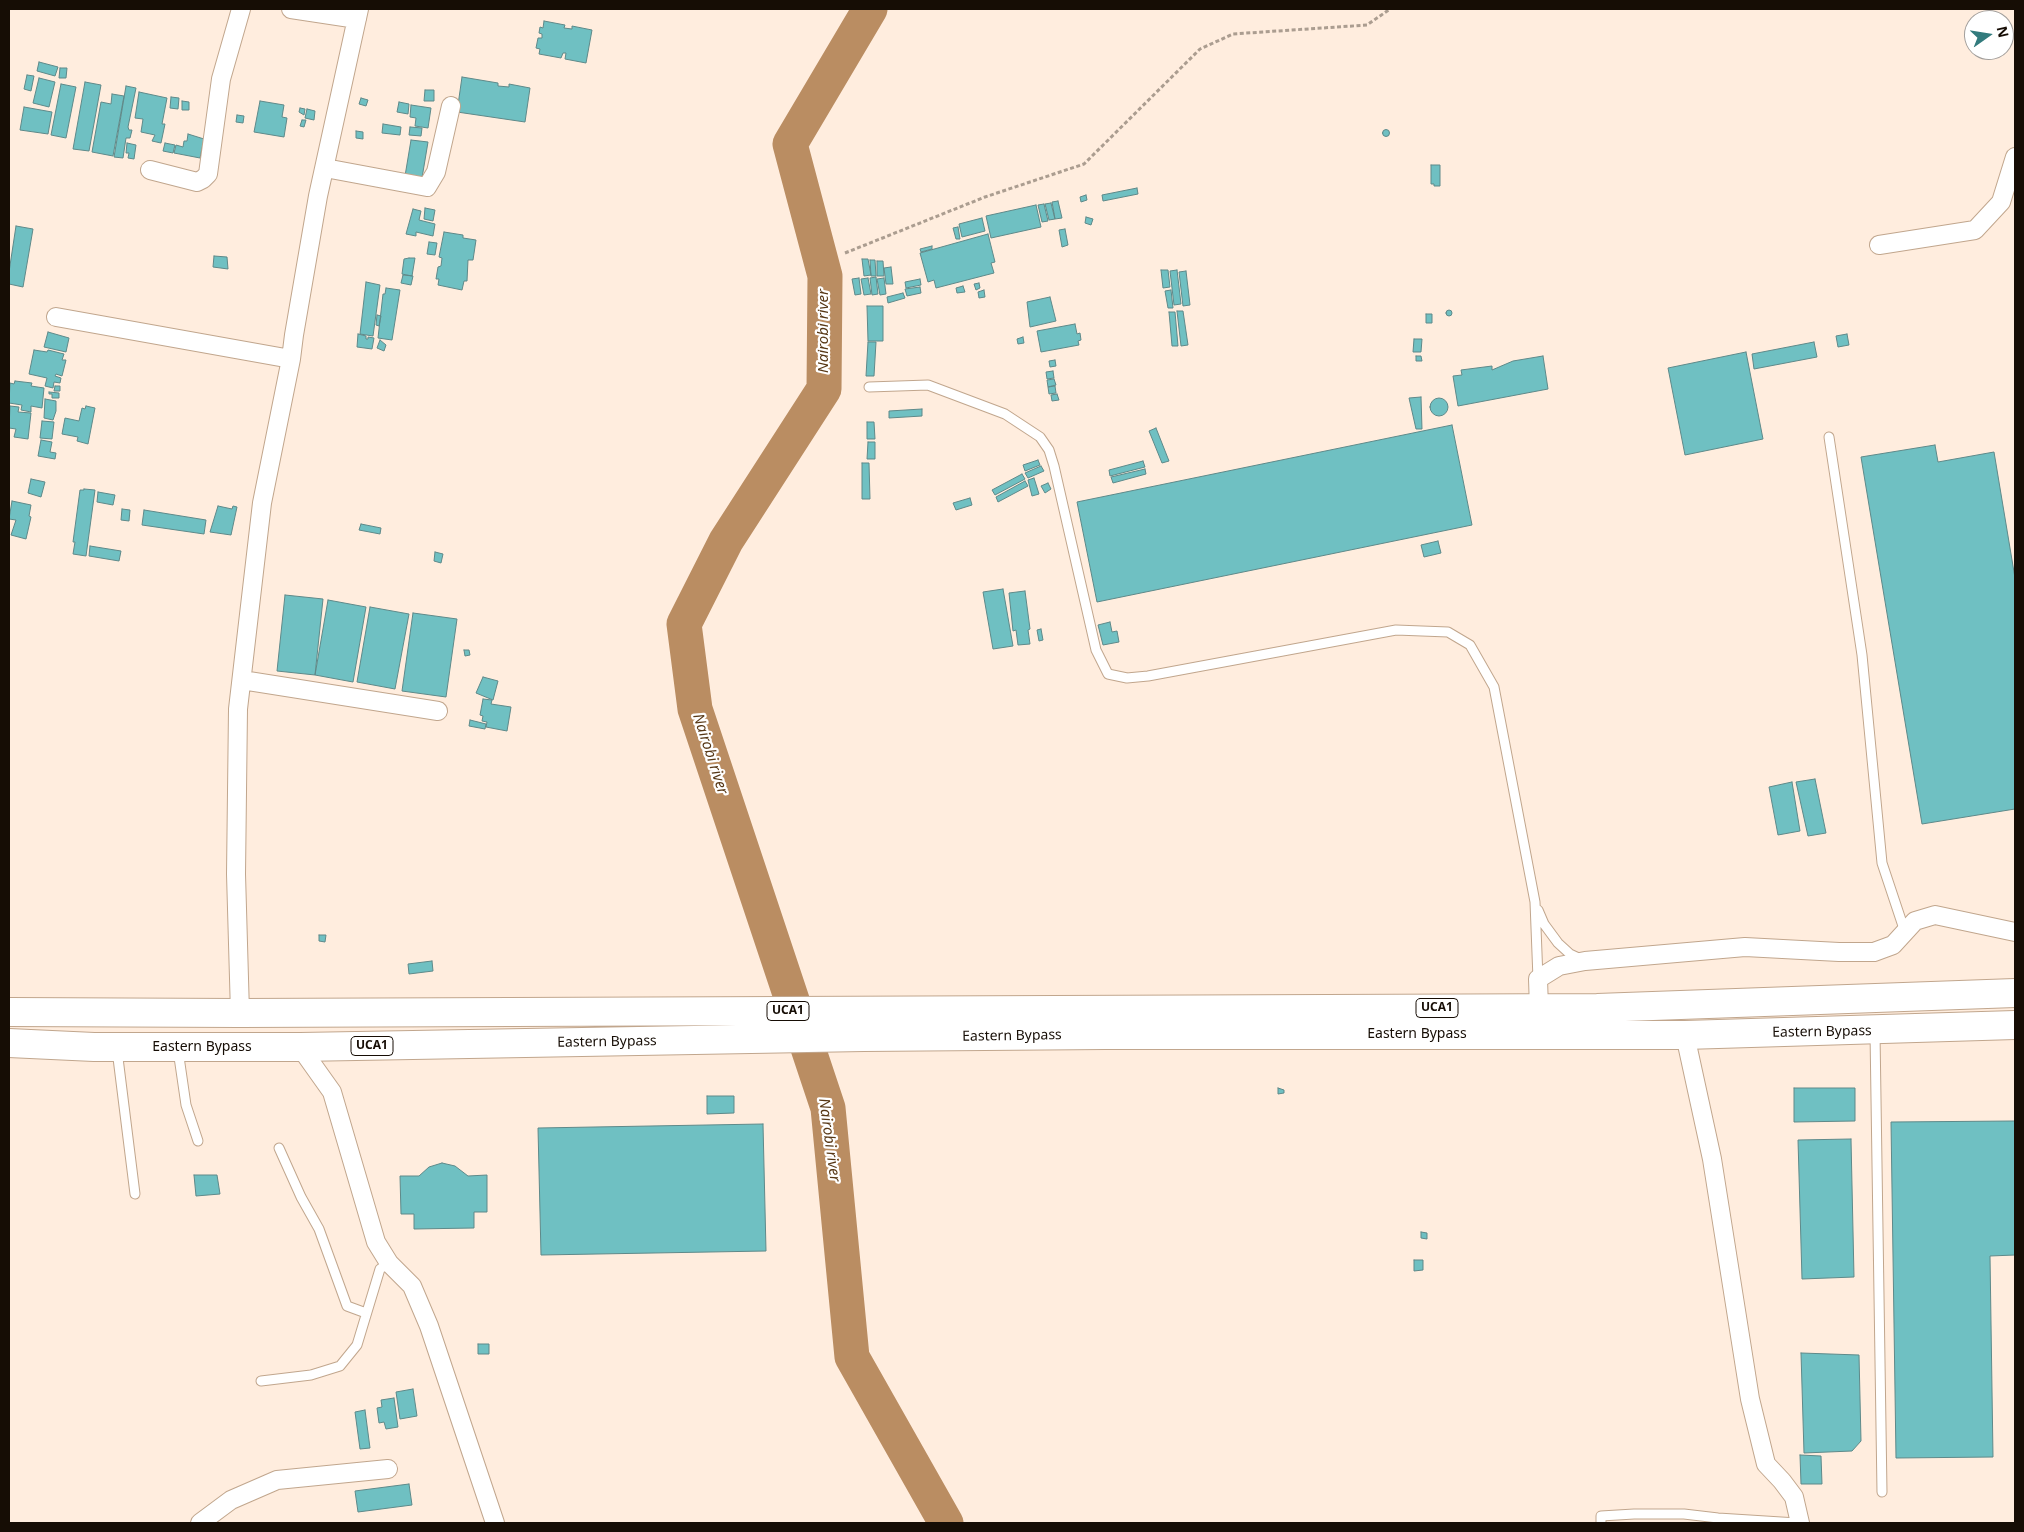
<!DOCTYPE html>
<html>
<head>
<meta charset="utf-8">
<style>
  body { margin:0 }
  #map { position:relative; width:2024px; height:1532px; overflow:hidden; background:#ffedde; font-family:"Noto Sans",sans-serif }
  canvas { display:block }
  .frame { position:absolute; inset:0; border:10px solid #160d05; pointer-events:none }
  .north { position:absolute; left:1964px; top:10px; width:50px; height:50px; box-sizing:border-box; background:#fff; border:1px solid #a29e9b; border-radius:50%; rotate:77deg; font-size:14px; font-weight:700; line-height:20px; text-align:center; color:#160d05 }
  .north::after { content:''; display:block; margin:auto; width:18px; height:22px; background:#327b7d; clip-path:polygon(50% 0,100% 100%,50% 72%,0 100%) }
</style>
</head>
<body>
<div id="map">
<canvas width="2024" height="1532"></canvas>
<div class="frame"></div>
<div class="north">N</div>
</div>
<script>
const context = document.querySelector('canvas').getContext('2d');
context.lineJoin = 'round';
const toPath = rows => new Path2D(rows.map(r => 'M' + r).join(''));
function trace(path, color, width, dash) { context.strokeStyle = color; context.lineWidth = width; context.lineCap = dash ? 'butt' : 'round'; context.setLineDash(dash || []); context.stroke(path); }
function paint(path, color) { context.fillStyle = color; context.fill(path, 'evenodd'); }
function label(font, color, halo, rows, align = 'center') {
  context.font = font + ' "Noto Sans",sans-serif'; context.lineWidth = 4.5; context.setLineDash([]); context.textBaseline = 'middle'; context.strokeStyle = halo; context.fillStyle = color; for (const [text, x, y, turn = 0] of rows) {
    context.save(); context.translate(x, y); context.rotate((+turn || 0) * Math.PI / 180); context.textAlign = isNaN(turn) ? turn : align; if (halo) context.strokeText(text, 0, 0); context.fillText(text, 0, 0); context.restore();
  }
}
trace(toPath([
  [870,9,790,144,825,276,824,389,726,541,684,624,695,709,828,1108,852,1357,946,1523]
]), '#ba8d62', 35);
const building = toPath([
  [544,21,565,25,564,28,572,29,572,26,592,30,586,63,565,59,566,53,563,53,561,58,539,54,540,49,536,48,538,38,542,38,542,34,539,33,540,27,543,28,544,21],
  [39,62,58,67,55,76,37,71,39,62],
  [60,68,67,68,66,78,59,78,60,68],
  [27,75,34,76,31,91,24,89,27,75],
  [462,77,498,83,498,86,509,87,509,84,530,88,525,122,457,112,462,77],
  [39,78,55,82,49,107,33,103,39,78],
  [85,82,101,85,89,151,73,149,85,82],
  [61,84,76,87,66,138,51,135,61,84],
  [126,86,136,88,128,127,129,130,132,130,130,138,126,138,123,158,114,157,126,86],
  [425,90,434,90,434,101,424,101,425,90],
  [139,92,167,98,162,124,165,124,161,143,152,141,155,135,141,132,143,119,135,118,139,92],
  [112,94,124,96,113,156,92,152,101,102,111,104,112,94],
  [171,97,179,98,178,109,170,108,171,97],
  [361,98,368,100,366,106,359,104,361,98],
  [182,101,189,102,189,110,182,110,182,101],
  [260,101,284,105,282,117,287,118,284,137,254,132,260,101],
  [399,102,409,104,408,114,397,112,399,102],
  [411,105,431,108,428,128,415,126,416,118,410,117,411,105],
  [24,107,52,112,48,134,20,130,24,107],
  [300,108,305,109,304,115,299,112,300,108],
  [307,109,315,111,314,120,305,118,307,109],
  [237,115,244,116,243,123,236,122,237,115],
  [302,120,306,120,304,127,300,126,302,120],
  [383,124,401,127,400,135,382,133,383,124],
  [410,127,422,128,421,136,409,135,410,127],
  '1382.5 133a3.5 3.5 0 1 1 7 0a3.5 3.5 0 1 1-7 0Z',
  [356,131,363,132,363,139,356,138,356,131],
  [188,134,204,139,200,158,174,153,176,145,183,147,184,141,187,141,188,134],
  [411,140,428,142,422,178,405,176,411,140],
  [127,143,136,145,134,159,128,158,129,153,126,153,127,143],
  [165,143,175,145,173,153,163,151,165,143],
  [1431,165,1440,165,1440,186,1434,186,1434,184,1431,184,1431,165],
  [1137,188,1138,194,1103,201,1102,195,1137,188],
  [1086,195,1087,200,1081,202,1080,197,1086,195],
  [1058,201,1062,218,1055,219,1052,202,1058,201],
  [1051,203,1055,219,1049,220,1045,204,1051,203],
  [1044,204,1048,221,1042,222,1038,205,1044,204],
  [1036,205,1041,227,991,238,986,216,1036,205],
  [425,208,435,210,433,221,424,219,425,208],
  [413,209,421,211,419,220,435,224,433,236,416,232,416,236,406,234,413,209],
  [1086,217,1093,219,1091,225,1085,223,1086,217],
  [982,218,985,231,962,237,959,224,982,218],
  [16,226,33,229,23,287,9,284,9,272,16,226],
  [958,227,960,239,956,239,953,228,958,227],
  [1065,229,1068,245,1062,247,1059,230,1065,229],
  [444,232,463,235,463,238,476,240,473,260,468,260,467,281,464,281,462,290,438,285,439,279,436,279,438,267,441,266,442,258,439,257,444,232],
  [988,234,995,262,991,263,994,273,936,288,934,280,928,282,920,253,988,234],
  [429,242,437,243,435,255,427,254,429,242],
  [932,246,932,249,921,252,920,249,932,246],
  [214,256,227,257,228,269,213,267,214,256],
  [409,258,415,258,412,276,402,274,404,259,409,258],
  [862,259,868,259,871,275,864,276,862,259],
  [870,260,875,260,876,276,871,276,870,260],
  [877,261,883,261,884,276,877,276,877,261],
  [891,267,893,284,886,284,884,268,891,267],
  [1161,270,1168,270,1170,287,1163,288,1161,270],
  [1177,270,1181,304,1174,305,1170,271,1177,270],
  [1186,271,1190,305,1183,306,1179,272,1186,271],
  [403,275,413,276,411,285,401,283,403,275],
  [876,277,878,294,872,295,870,278,876,277],
  [859,278,861,294,855,295,852,279,859,278],
  [868,278,871,294,864,295,861,279,868,278],
  [884,278,886,294,880,295,877,279,884,278],
  [920,279,921,285,906,288,905,282,920,279],
  [366,282,380,285,373,336,360,334,366,282],
  [979,283,980,288,976,290,974,284,979,283],
  [963,286,965,292,957,293,956,288,963,286],
  [920,287,921,293,907,296,905,289,920,287],
  [386,288,400,290,392,340,378,338,383,294,385,294,386,288],
  [984,290,985,297,979,298,978,292,984,290],
  [1171,290,1173,308,1168,308,1165,291,1171,290],
  [903,293,905,298,888,303,887,297,903,293],
  [1050,297,1056,321,1030,327,1027,302,1050,297],
  [867,306,883,306,883,341,868,341,867,306],
  '1446 313a3 3 0 1 1 6 0a3 3 0 1 1-6 0Z',
  [1177,311,1183,311,1188,345,1181,346,1177,311],
  [1169,312,1175,312,1178,346,1172,346,1169,312],
  [1426,314,1432,314,1432,323,1426,323,1426,314],
  [377,315,381,316,379,326,376,325,377,315],
  [1075,324,1077,334,1080,333,1081,340,1078,341,1079,345,1041,352,1037,331,1075,324],
  [48,332,69,338,66,352,44,347,48,332],
  [358,334,366,336,366,339,368,339,368,337,374,338,372,349,357,347,358,334],
  [1847,334,1849,345,1838,347,1836,336,1847,334],
  [1023,337,1024,343,1018,344,1017,339,1023,337],
  [1414,339,1422,339,1421,352,1413,352,1414,339],
  [380,340,386,345,384,351,377,348,380,340],
  [868,342,876,342,874,376,866,376,868,342],
  [1814,342,1817,357,1754,369,1752,354,1814,342],
  [34,350,47,352,48,350,64,354,62,360,66,360,62,376,56,374,55,376,61,378,60,383,54,382,53,388,45,386,47,378,29,374,34,350],
  [1746,352,1763,439,1685,455,1668,368,1746,352],
  [1416,356,1421,356,1422,361,1416,361,1416,356],
  [1543,356,1548,389,1458,406,1453,376,1462,375,1461,370,1492,366,1492,370,1513,361,1543,356],
  [1055,360,1056,366,1050,367,1049,361,1055,360],
  [1053,371,1054,378,1047,379,1046,372,1053,371],
  [1054,379,1056,385,1048,387,1047,380,1054,379],
  [15,381,32,383,31,386,44,388,42,408,31,406,31,412,21,410,22,405,9,403,10,383,14,384,15,381],
  [55,386,60,386,60,391,54,391,55,386],
  [1055,386,1056,393,1049,394,1048,387,1055,386],
  [49,392,59,393,59,398,52,398,52,394,49,394,49,392],
  [1057,394,1059,400,1052,401,1051,395,1057,394],
  [1421,397,1422,429,1416,429,1409,398,1421,397],
  '1430 407a9 9 0 1 1 18 0a9 9 0 1 1-18 0Z',
  [45,399,56,401,56,411,53,420,44,418,45,399],
  [10,406,19,407,18,412,31,413,28,439,14,437,16,429,9,428,10,406],
  [86,406,95,408,88,444,77,441,78,437,62,434,65,418,79,421,82,408,85,409,86,406],
  [922,409,922,416,889,418,889,411,922,409],
  [42,421,54,422,52,439,40,438,42,421],
  [867,422,874,422,875,439,867,439,867,422],
  [1452,425,1472,525,1097,602,1077,502,1452,425],
  [1156,428,1169,461,1162,463,1149,431,1156,428],
  [41,440,52,442,50,452,56,453,55,459,38,456,41,440],
  [868,442,875,442,875,459,867,459,868,442],
  [1935,445,1938,462,1994,452,2015,578,2015,809,1922,824,1861,457,1935,445],
  [1038,460,1040,465,1025,471,1023,465,1038,460],
  [1143,461,1145,467,1110,476,1109,470,1143,461],
  [862,463,869,463,870,499,862,499,862,463],
  [1041,466,1044,471,1028,478,1025,473,1041,466],
  [1145,469,1146,474,1113,483,1111,477,1145,469],
  [1022,474,1025,479,995,495,992,490,1022,474],
  [1034,478,1039,494,1032,496,1028,480,1034,478],
  [31,479,45,482,41,497,28,493,31,479],
  [1025,481,1028,486,998,502,996,497,1025,481],
  [1048,483,1051,489,1045,493,1041,486,1048,483],
  [84,489,95,490,86,556,73,554,75,542,73,542,80,490,84,490,84,489],
  [98,492,115,495,113,505,97,502,98,492],
  [970,498,972,505,956,510,953,503,970,498],
  [12,501,31,505,29,516,31,517,26,539,11,535,16,520,9,519,12,501],
  [218,506,232,509,233,506,237,507,231,535,210,532,218,506],
  [122,509,130,510,129,521,121,520,122,509],
  [144,510,206,520,204,534,142,525,144,510],
  [361,524,381,528,380,534,359,530,361,524],
  [1438,541,1441,553,1424,557,1421,545,1438,541],
  [90,546,121,551,119,561,89,556,90,546],
  [435,552,443,554,441,563,434,561,435,552],
  [1003,589,1013,646,993,649,983,592,1003,589],
  [1025,591,1030,629,1028,630,1030,644,1018,645,1016,630,1013,631,1009,593,1025,591],
  [285,595,323,599,315,675,277,671,285,595],
  [328,600,366,607,353,682,315,675,328,600],
  [370,607,409,614,395,689,357,682,370,607],
  [413,613,457,619,446,697,402,691,413,613],
  [1110,622,1112,632,1117,631,1119,642,1103,645,1098,625,1110,622],
  [1041,629,1043,640,1039,641,1037,630,1041,629],
  [464,650,469,650,470,655,465,656,464,650],
  [483,677,498,681,493,700,476,693,483,677],
  [483,699,492,700,491,704,511,707,507,731,486,727,487,722,482,721,483,716,480,715,483,699],
  [470,720,486,724,485,729,469,726,470,720],
  [1815,779,1826,833,1808,836,1796,782,1815,779],
  [1792,782,1800,831,1778,835,1769,787,1792,782],
  [319,935,326,935,325,942,319,941,319,935],
  [432,961,433,971,409,974,408,964,432,961],
  [1278,1088,1284,1090,1284,1093,1278,1094,1278,1088],
  [1794,1088,1855,1088,1855,1121,1794,1122,1794,1088],
  [707,1096,734,1096,734,1113,707,1114,707,1096],
  [2015,1121,2015,1255,1990,1256,1993,1457,1896,1458,1891,1122,2015,1121],
  [763,1124,766,1251,541,1255,538,1128,763,1124],
  [1851,1139,1854,1277,1802,1279,1798,1140,1851,1139],
  [442,1163,455,1166,468,1176,487,1175,487,1212,474,1212,474,1228,414,1229,414,1214,401,1214,400,1176,419,1176,429,1167,442,1163],
  [194,1175,217,1175,220,1194,196,1196,194,1175],
  [1421,1232,1427,1233,1427,1239,1421,1238,1421,1232],
  [1414,1260,1423,1260,1423,1270,1414,1271,1414,1260],
  [478,1344,489,1344,489,1354,478,1354,478,1344],
  [1801,1353,1859,1355,1861,1441,1852,1451,1804,1453,1801,1353],
  [413,1389,417,1416,400,1419,396,1392,413,1389],
  [394,1398,398,1427,386,1429,384,1422,379,1423,377,1408,382,1407,381,1400,394,1398],
  [365,1410,370,1448,360,1449,355,1412,365,1410],
  [1800,1455,1821,1456,1822,1484,1801,1484,1800,1455],
  [409,1484,412,1505,358,1512,355,1491,409,1484]
]);
paint(building, '#6fc0c2');
trace(building, '#5e8989', 1);
const lane = toPath([
  [869,387,928,385,1005,414,1040,437,1049,450,1054,466,1096,650,1108,674,1127,678,1148,676,1396,630,1448,632,1470,645,1494,687,1535,902,1538,979],
  [1829,437,1862,655,1882,863,1905,932],
  [1538,910,1544,924,1558,943,1570,954,1583,960],
  [1875,1033,1882,1492],
  [117,1050,135,1194],
  [178,1050,186,1105,198,1141],
  [279,1148,301,1197,319,1229,347,1306,366,1313],
  [261,1381,311,1375,340,1366,357,1345,380,1269,389,1263],
  [1601,1523,1601,1516,1634,1514,1684,1514,1718,1518,1797,1523]
]);
const street = toPath([
  [291,9,357,19],
  [325,168,427,187,436,172,451,106],
  [150,170,197,182,203,179,208,174,221,79,241,9],
  [1879,245,1975,230,2001,202,2015,157],
  [56,317,291,359],
  [242,680,438,711],
  [1539,1008,1538,979,1559,966,1585,961,1745,947,1839,952,1874,952,1893,945,1915,921,1935,915,2015,932],
  [240,1013,236,874,238,709,262,503,291,359,294,335,318,196,359,9],
  [1685,1035,1712,1159,1750,1399,1766,1464,1782,1481,1794,1497,1800,1523],
  [300,1047,332,1092,376,1242,389,1263,412,1286,429,1326,495,1523],
  [200,1523,231,1500,277,1480,388,1469]
]);
const primary = toPath([
  [9,1012,240,1013,1597,1008,2015,993],
  [9,1043,94,1047,300,1047,864,1037,1105,1035,1685,1035,2015,1025]
]);
trace(lane, '#c1a68d', 11);
trace(street, '#c1a68d', 20);
trace(primary, '#c1a68d', 30);
trace(toPath([
  [845,253,985,197,1084,164,1200,49,1233,34,1367,25,1390,9]
]), '#ab9d90', 3, [4, 2.5]);
trace(lane, '#fff', 9);
trace(street, '#fff', 18);
trace(primary, '#fff', 28);
for (const [x, y, w] of [
  [1437,1008,42],
  [788,1011,42],
  [372,1046,42]
]) { const box = new Path2D(); box.roundRect(x - w / 2, y - 9.5, w, 19, 4); context.fillStyle = '#fff'; context.fill(box); trace(box, '#160d05', 1); }
label('bold 12px', '#160d05', null, [
  ["UCA1",1437,1008],
  ["UCA1",788,1011],
  ["UCA1",372,1046]
]);
label('14px', '#160d05', '#fff', [
  ["Eastern Bypass",1822,1032,-1],
  ["Eastern Bypass",1417,1034],
  ["Eastern Bypass",1012,1036,-1],
  ["Eastern Bypass",607,1042,-1],
  ["Eastern Bypass",202,1047]
]);
label('italic 15px', '#573715', '#fff', [
  ["Nairobi river",824,331,-90],
  ["Nairobi river",710,754,72],
  ["Nairobi river",829,1140,82]
]);
</script>
</body>
</html>
